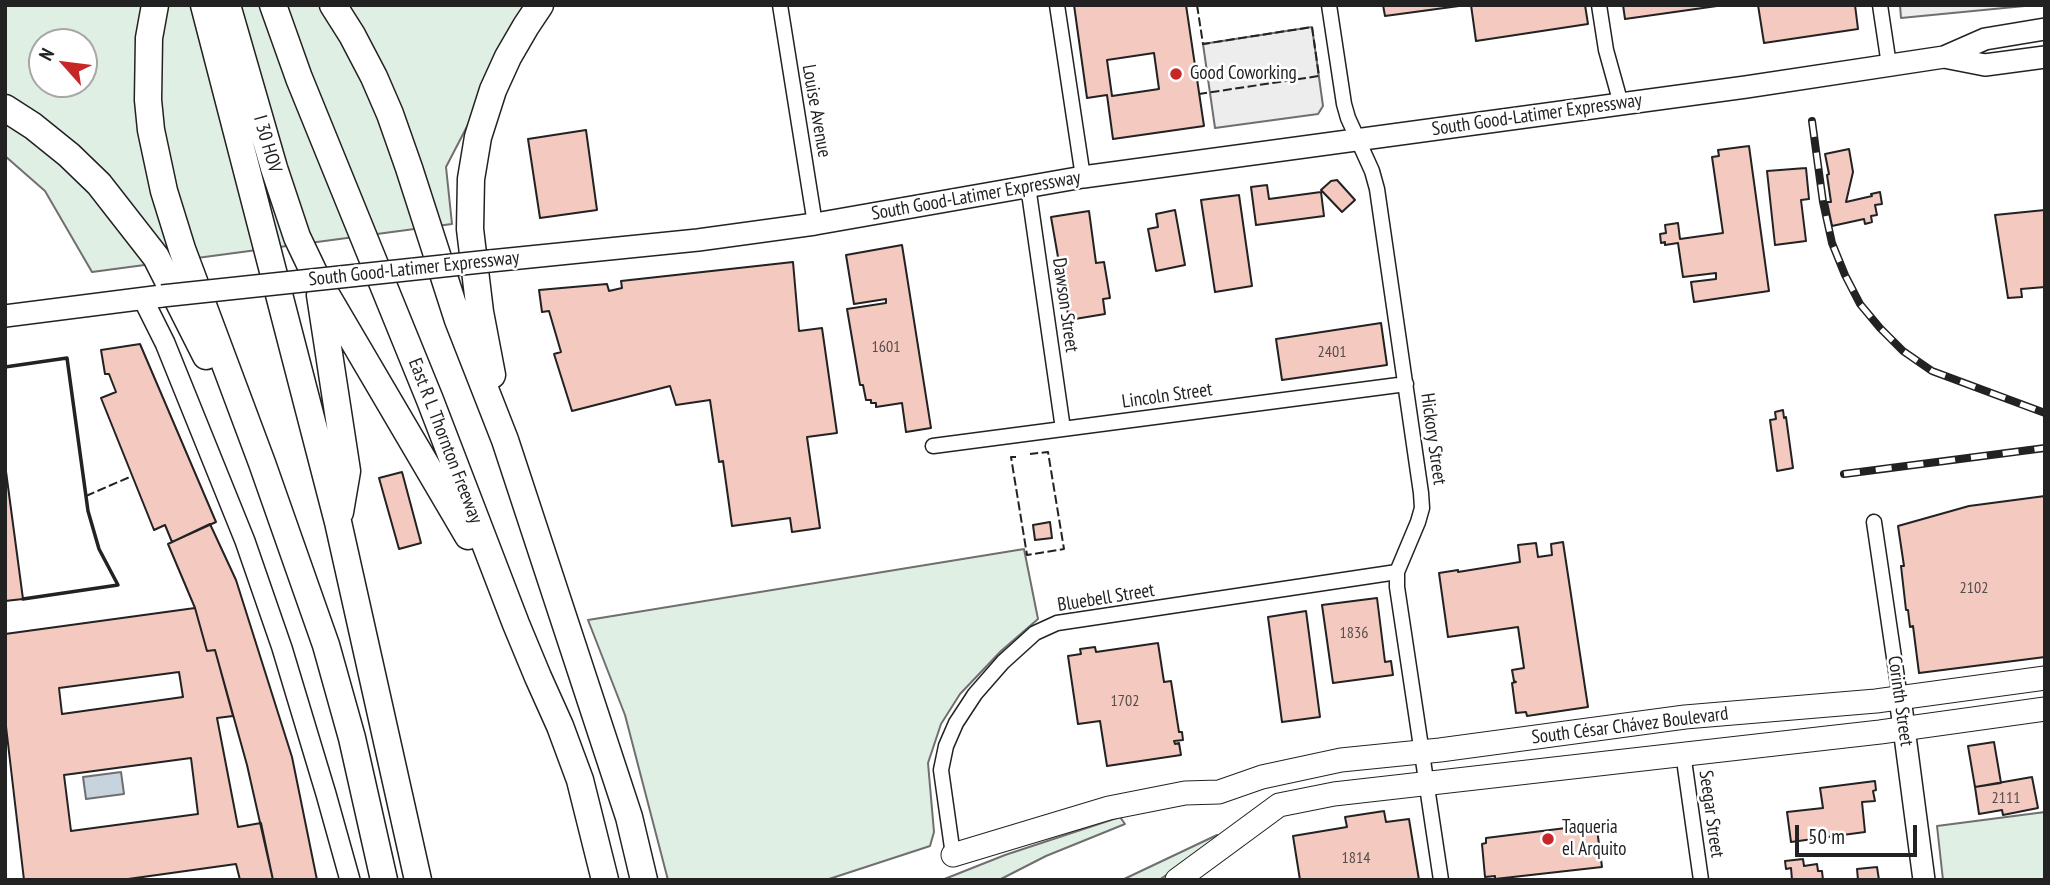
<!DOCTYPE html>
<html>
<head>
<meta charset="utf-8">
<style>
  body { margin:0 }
  #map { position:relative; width:2050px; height:885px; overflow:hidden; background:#fff; font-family:"PT Sans Narrow",sans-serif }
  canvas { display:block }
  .frame { position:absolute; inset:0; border:7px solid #222; pointer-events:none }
  .north { position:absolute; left:28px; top:28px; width:70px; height:70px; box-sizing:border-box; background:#fff; border:2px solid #a7a7a7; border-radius:50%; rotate:298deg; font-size:19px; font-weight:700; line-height:28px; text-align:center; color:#222 }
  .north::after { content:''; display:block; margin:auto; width:24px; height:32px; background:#c62828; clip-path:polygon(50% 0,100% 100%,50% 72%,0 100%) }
  .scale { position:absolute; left:1795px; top:825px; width:122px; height:32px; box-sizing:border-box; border:4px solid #222; border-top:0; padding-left:9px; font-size:21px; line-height:24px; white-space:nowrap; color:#222; -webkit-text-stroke:5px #fff; paint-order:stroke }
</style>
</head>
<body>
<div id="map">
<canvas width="2050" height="885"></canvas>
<div class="frame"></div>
<div class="north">N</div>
<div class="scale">50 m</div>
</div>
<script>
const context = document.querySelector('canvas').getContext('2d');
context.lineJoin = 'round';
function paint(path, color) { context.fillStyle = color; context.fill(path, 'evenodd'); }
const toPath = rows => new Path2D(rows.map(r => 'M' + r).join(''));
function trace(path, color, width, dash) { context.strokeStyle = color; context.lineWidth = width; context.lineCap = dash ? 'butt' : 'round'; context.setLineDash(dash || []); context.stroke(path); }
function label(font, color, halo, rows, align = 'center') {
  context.font = font + ' "PT Sans Narrow",sans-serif'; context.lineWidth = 5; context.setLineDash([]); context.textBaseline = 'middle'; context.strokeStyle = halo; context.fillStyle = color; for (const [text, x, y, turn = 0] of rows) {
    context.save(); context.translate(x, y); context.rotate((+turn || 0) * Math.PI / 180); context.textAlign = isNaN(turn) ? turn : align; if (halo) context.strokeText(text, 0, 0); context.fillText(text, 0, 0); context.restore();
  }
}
const green = toPath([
  [5,5,530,5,446,167,452,224,92,272,45,191,5,156,5,5],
  [42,42,84,42,84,84,42,84,42,42],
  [1024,549,1038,619,1001,651,960,694,941,724,928,763,934,832,930,846,826,880,668,880,625,715,588,620,1024,549],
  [2045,812,2045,880,1943,880,1937,826,2045,812],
  [1120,817,1125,824,1046,856,999,880,942,880,1005,855,1120,817],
  [1217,835,1221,838,1159,880,1122,880,1217,835]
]);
paint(green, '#e0efe3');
trace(green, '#6f6f6f', 2);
const parking = toPath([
  [1900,5,2035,5,1901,18,1900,5],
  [1312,27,1323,106,1318,114,1215,128,1203,44,1312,27]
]);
paint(parking, '#ededed');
trace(parking, '#6f6f6f', 2);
const water = toPath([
  [121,772,124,794,86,799,83,777,121,772]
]);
paint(water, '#c7d3dd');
trace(water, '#6f6f6f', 2);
const building = toPath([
  [1074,5,1186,5,1204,126,1113,139,1107,95,1087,98,1074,5],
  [1154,53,1159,89,1112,96,1107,60,1154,53],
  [1383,5,1459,5,1459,6,1385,16,1383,5],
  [1471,5,1585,5,1588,24,1476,41,1471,5],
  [1623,5,1724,5,1625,19,1623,5],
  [1758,5,1855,5,1858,29,1764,43,1758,5],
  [586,130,597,210,540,218,528,139,586,130],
  [1749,146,1769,291,1694,302,1691,282,1716,279,1716,273,1683,277,1678,243,1665,245,1665,242,1661,243,1660,234,1666,233,1665,225,1678,223,1680,239,1723,233,1712,157,1719,156,1718,150,1749,146],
  [1849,149,1853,172,1846,202,1872,196,1871,194,1880,192,1882,204,1875,205,1877,215,1871,216,1872,222,1865,224,1864,219,1832,226,1827,202,1831,202,1827,175,1829,174,1825,154,1849,149],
  [1806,168,1809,199,1801,200,1806,241,1775,245,1767,171,1806,168],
  [1337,180,1355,200,1342,212,1321,190,1331,181,1337,180],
  [1267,185,1269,199,1321,192,1324,216,1256,225,1251,187,1267,185],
  [1239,195,1252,286,1215,292,1201,200,1239,195],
  [1175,210,1185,265,1156,271,1148,229,1158,227,1156,214,1175,210],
  [2045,210,2045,287,2021,289,2022,297,2008,298,1995,215,2045,210],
  [1089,211,1096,263,1104,262,1110,298,1103,299,1105,314,1069,320,1051,217,1089,211],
  [902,245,931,428,906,432,902,403,876,407,876,403,871,403,871,400,866,400,863,385,860,385,847,309,886,303,886,299,854,304,846,255,902,245],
  [793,262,799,331,822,328,837,433,807,437,820,528,792,532,790,518,732,526,723,461,719,462,710,400,676,405,670,386,572,411,554,354,561,352,549,311,542,312,539,290,607,284,609,291,622,288,621,281,793,262],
  [1381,323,1387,365,1282,380,1276,339,1381,323],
  [140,344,216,522,172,542,165,525,154,530,101,398,116,392,109,374,105,374,101,350,140,344],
  [1783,410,1784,418,1786,417,1793,468,1777,471,1770,420,1776,419,1775,412,1783,410],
  [5,464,23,599,5,601,5,464],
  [402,472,421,543,399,549,379,478,402,472],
  [2045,496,2045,657,1919,673,1913,626,1910,627,1908,610,1906,610,1901,566,1904,566,1898,526,1969,506,2045,496],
  [1050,522,1052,538,1035,540,1033,525,1050,522],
  [210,524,236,580,292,757,317,880,273,880,247,765,215,650,207,651,195,608,168,544,210,524],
  [1563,542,1588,707,1527,716,1526,712,1516,713,1512,683,1516,682,1514,681,1512,670,1524,668,1518,627,1448,637,1439,573,1458,570,1458,572,1520,562,1518,545,1536,543,1538,557,1552,555,1551,544,1563,542],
  [1377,598,1385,662,1391,661,1393,675,1333,683,1322,605,1377,598],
  [195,608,207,651,215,650,233,716,217,718,238,827,261,823,273,880,240,880,236,864,121,880,24,880,5,718,5,634,195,608],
  [179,672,183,697,62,714,59,688,179,672],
  [191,758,198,814,71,831,64,775,191,758],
  [1306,611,1320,717,1282,722,1268,617,1306,611],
  [1158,643,1164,682,1171,681,1179,732,1182,732,1183,740,1174,741,1175,744,1179,743,1181,755,1107,766,1100,721,1078,724,1068,656,1081,654,1080,649,1095,647,1096,652,1158,643],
  [1994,742,2001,783,1975,787,1968,746,1994,742],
  [2032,777,2038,808,2003,815,2002,810,1979,814,1975,787,2032,777],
  [1875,781,1876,790,1873,791,1875,801,1862,802,1865,832,1791,842,1787,812,1823,808,1820,788,1875,781],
  [1384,811,1386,822,1409,819,1419,880,1300,880,1293,836,1347,827,1345,817,1384,811],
  [1566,828,1567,832,1597,829,1602,867,1495,879,1495,876,1485,877,1482,844,1486,843,1486,838,1566,828],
  [1803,859,1804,866,1817,864,1818,871,1822,871,1823,880,1792,880,1791,868,1786,869,1785,861,1803,859],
  [1877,867,1879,880,1858,880,1857,869,1877,867]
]);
paint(building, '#f3c9c0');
trace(building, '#222', 2);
const minor = toPath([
  [780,5,815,224],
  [1057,5,1083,177],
  [1329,5,1344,104,1348,118,1372,171,1377,189,1421,493,1422,508,1418,522,1397,572,1397,587,1441,880],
  [1599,5,1606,50,1621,104],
  [1880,5,1889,65],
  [1028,186,1063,429],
  [933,446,1406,384],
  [1874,522,1900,698],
  [1683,753,1701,880],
  [953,855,941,770,946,746,956,723,975,694,1003,662,1035,633,1057,623,1397,572]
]);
const tertiary = toPath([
  [143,299,165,343,245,541,282,648,326,794,350,880]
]);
const secondary = toPath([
  [1944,57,1985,65,2045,57],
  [490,261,698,240,815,224,1083,177,1746,87,1944,57,1985,39,2045,29],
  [5,316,162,296],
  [1900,698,1924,880]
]);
const primary = toPath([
  [953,855,1109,808,1185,793,1219,792,1262,777,1341,760,1440,750,1685,717,1876,701,2045,678],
  [1177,880,1279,805,1334,794,1880,732,2045,709]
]);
const motorway = toPath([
  [155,5,149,38,148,100,151,130,164,191,182,249,262,463,326,645,352,738,384,880],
  [204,5,338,522,418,880],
  [227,5,274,168,297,237,317,279,468,536],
  [273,5,299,78,430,400,516,624,538,677,560,726,580,780,605,880],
  [333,5,352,35,374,77,390,114,409,168,458,320,505,440,629,817,644,880],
  [5,108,33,126,69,155,99,184,156,257,206,356],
  [320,295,347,471,340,512],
  [492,375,480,312,470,229,471,179,478,137,493,90,508,57,526,26,540,5]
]);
trace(minor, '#222', 17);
trace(tertiary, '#222', 22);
trace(secondary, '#222', 24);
trace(primary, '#222', 25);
trace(motorway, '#222', 29);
trace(minor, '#fff', 14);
trace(tertiary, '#fff', 19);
trace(secondary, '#fff', 21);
trace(primary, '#fff', 23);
trace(motorway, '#fff', 26);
const rail = toPath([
  [1812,121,1823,202,1832,243,1845,275,1860,304,1880,328,1903,351,1932,371,2045,413],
  [1844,474,2045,448]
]);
trace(rail, '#222', 8);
trace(rail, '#fff', 5, [16]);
const secondaryBridge = toPath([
  [162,296,490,261]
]);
trace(secondaryBridge, '#222', 24, []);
trace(secondaryBridge, '#fff', 21);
trace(toPath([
  [1197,5,1203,44,1312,27,1319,76,1199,94],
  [1016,457,1011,457,1027,555,1064,549,1048,452,1030,454],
  [86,496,132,476]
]), '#222', 2, [9, 3.5]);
trace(toPath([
  [5,367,67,358,88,511,99,549,118,585,23,599]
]), '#222', 3.5);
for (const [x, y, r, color] of [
  [1176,74,7,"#c62828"],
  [1548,839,7,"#c62828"]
]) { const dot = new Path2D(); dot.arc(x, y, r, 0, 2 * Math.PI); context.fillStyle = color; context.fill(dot); trace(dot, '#fff', 2.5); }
label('16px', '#564c4a', null, [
  ["1601",886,347],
  ["2401",1332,352],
  ["2102",1974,588],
  ["1836",1354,633],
  ["1702",1125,701],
  ["2111",2006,798],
  ["1814",1356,858]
]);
label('19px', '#222', '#fff', [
  ["Good Coworking",1190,74],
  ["Taqueria",1562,828],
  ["el Arquito",1562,850]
], 'left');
label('19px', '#222', '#fff', [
  ["Louise Avenue",816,111,80],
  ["South Good-Latimer Expressway",1537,115,-8],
  ["I 30 HOV",267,144,74],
  ["South Good-Latimer Expressway",976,196,-10],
  ["South Good-Latimer Expressway",414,269,-6],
  ["Dawson Street",1065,305,82],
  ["Lincoln Street",1167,396,-8],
  ["Hickory Street",1433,439,82],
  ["East R L Thornton Freeway",445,441,69],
  ["Bluebell Street",1106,598,-9],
  ["Corinth Street",1900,701,82],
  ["South César Chávez Boulevard",1630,726,-7],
  ["Seegar Street",1711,814,82]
]);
</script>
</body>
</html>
